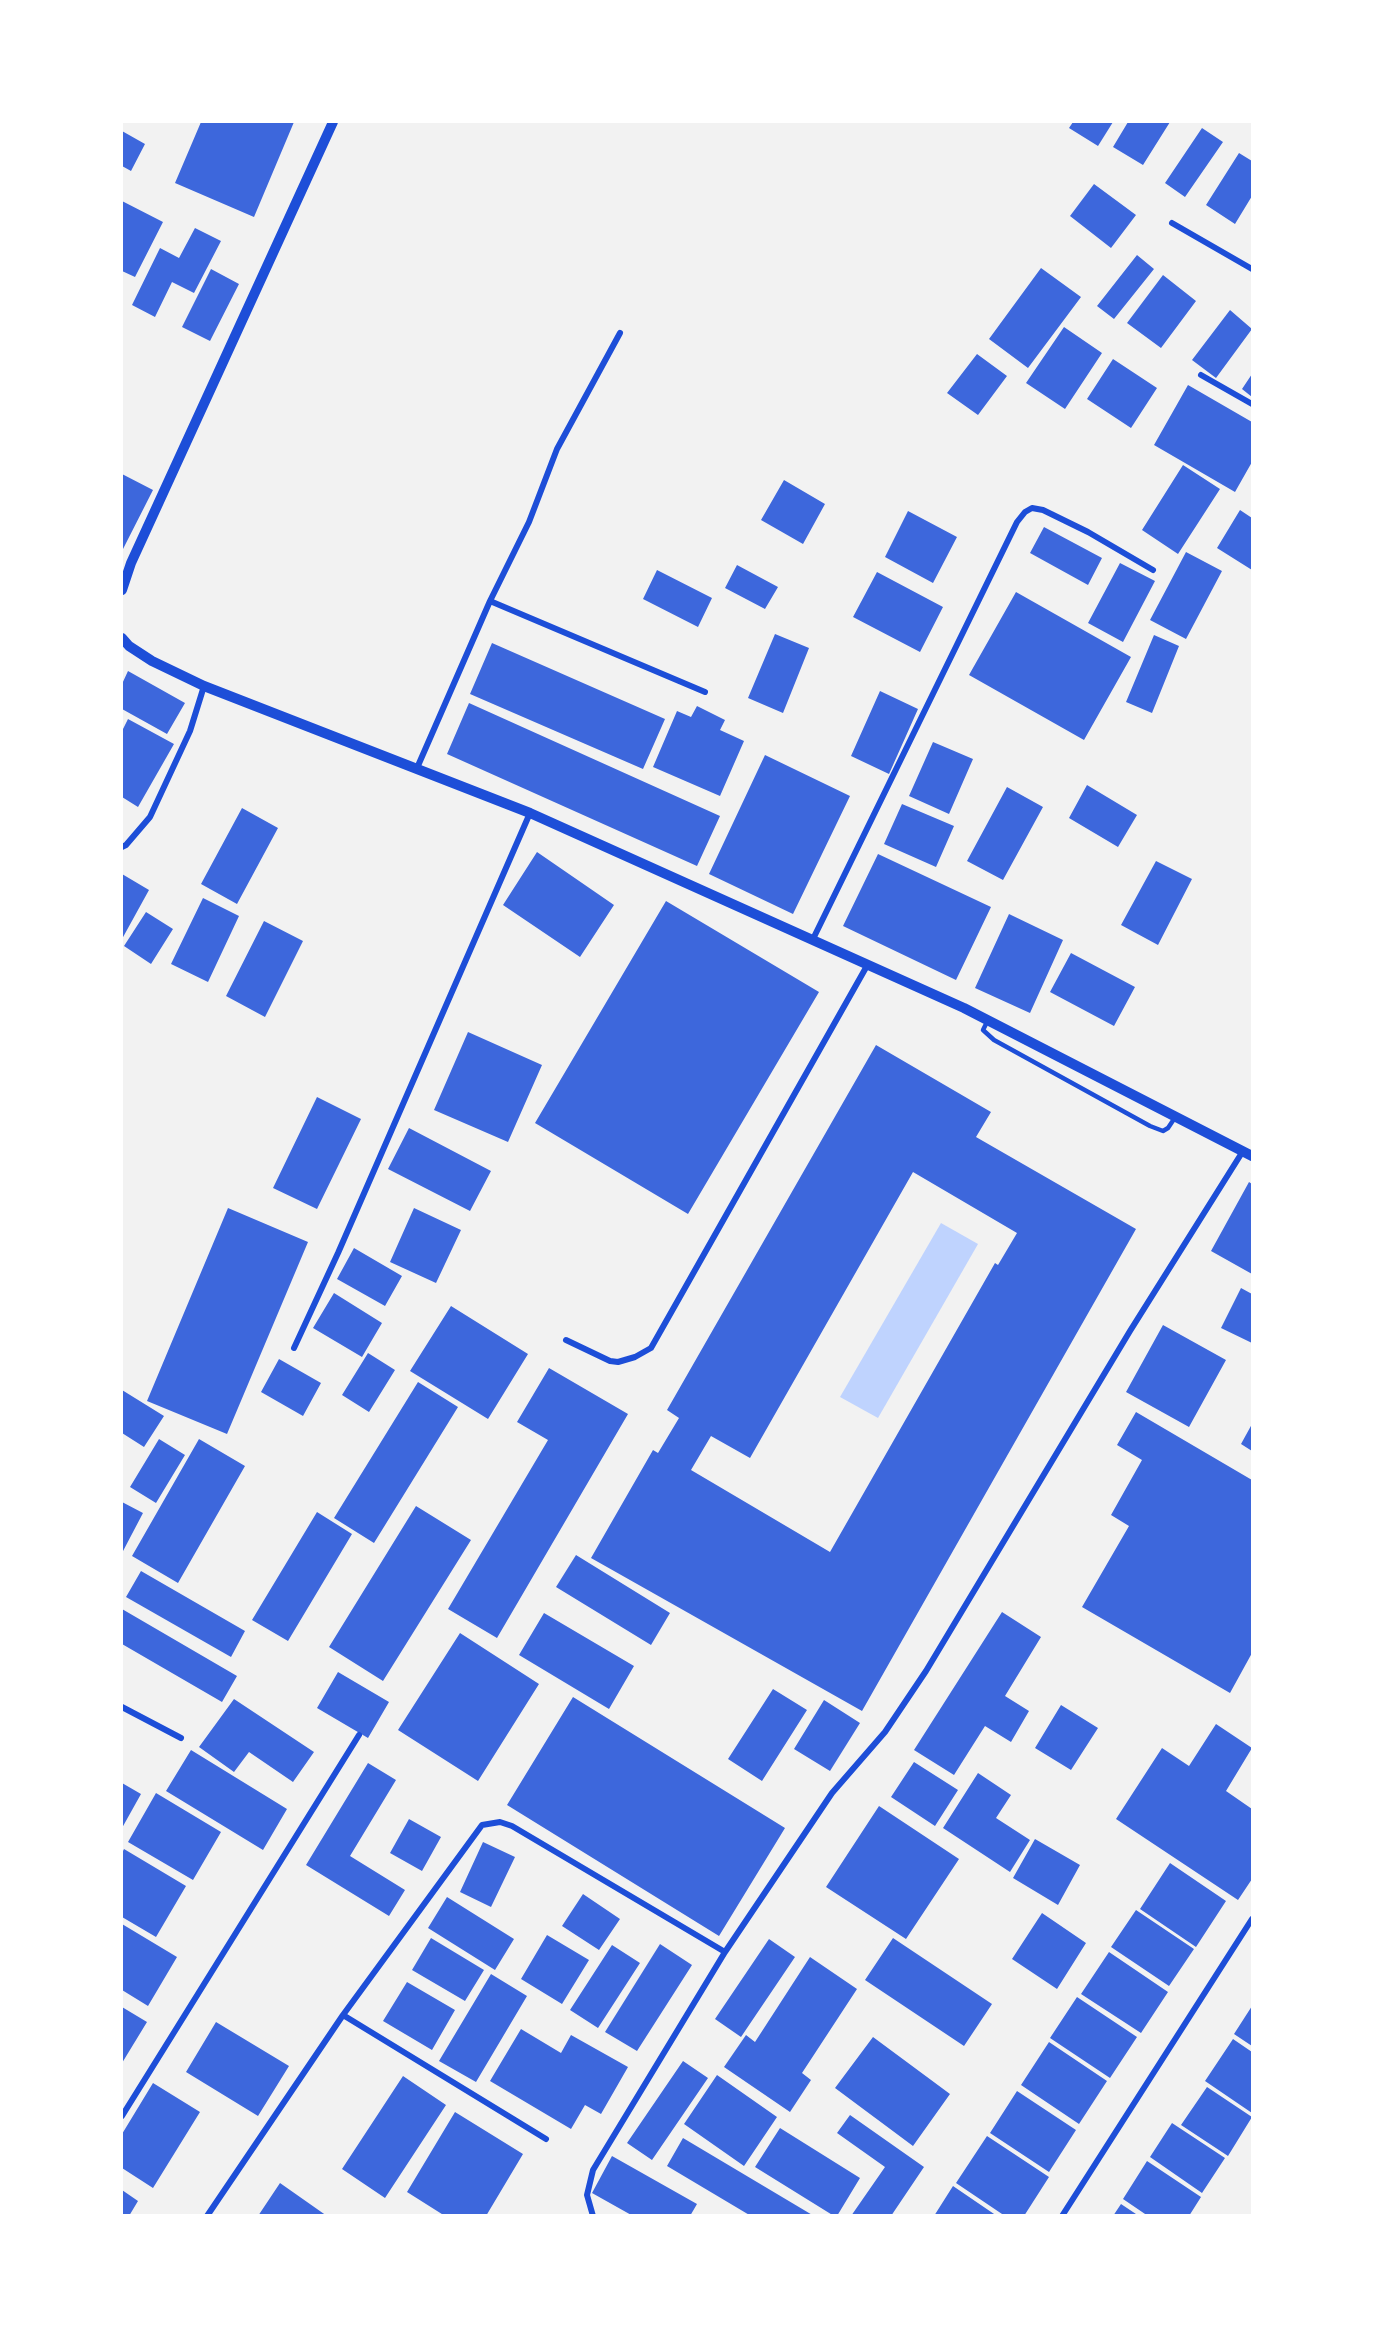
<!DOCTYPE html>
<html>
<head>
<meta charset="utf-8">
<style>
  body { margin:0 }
  #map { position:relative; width:1374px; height:2337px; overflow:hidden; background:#f2f2f2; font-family:Cabin,sans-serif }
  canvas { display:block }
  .frame { position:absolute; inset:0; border:123px solid #fff; pointer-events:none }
</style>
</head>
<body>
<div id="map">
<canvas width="1374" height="2337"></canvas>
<div class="frame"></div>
</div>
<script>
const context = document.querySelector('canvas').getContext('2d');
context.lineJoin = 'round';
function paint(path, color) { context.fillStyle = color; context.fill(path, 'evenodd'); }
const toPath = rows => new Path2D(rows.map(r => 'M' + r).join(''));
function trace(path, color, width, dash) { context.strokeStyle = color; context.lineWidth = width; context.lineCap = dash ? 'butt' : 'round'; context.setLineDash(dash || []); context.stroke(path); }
paint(toPath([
  [941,1223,978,1244,878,1418,840,1397]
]), '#bfd3fe');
paint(toPath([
  [201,122,294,122,254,217,175,183],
  [1073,122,1113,122,1098,146,1069,128],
  [1128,122,1170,122,1143,165,1113,147],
  [1202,128,1223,142,1185,197,1165,183],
  [122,131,145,144,131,171,122,166],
  [1239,153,1252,161,1252,196,1235,224,1206,205],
  [1094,184,1136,215,1111,248,1070,216],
  [122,201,163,222,135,277,122,271],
  [195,228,221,241,194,293,172,282,155,317,132,305,160,248,179,258],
  [1137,255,1154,269,1114,319,1097,306],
  [1041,268,1081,297,1028,368,989,339],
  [211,269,239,284,210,341,182,327],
  [1163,275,1196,301,1161,348,1127,323],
  [1230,310,1252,329,1216,378,1192,360],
  [1064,327,1102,353,1065,409,1026,383],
  [977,354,1007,376,978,415,947,393],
  [1113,359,1157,388,1131,428,1087,399],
  [1252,374,1252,397,1242,389],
  [1188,385,1252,422,1252,462,1235,492,1154,445],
  [1183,465,1220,489,1178,554,1142,530],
  [122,474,153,490,122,551],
  [784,480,825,504,803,544,761,520],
  [1240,510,1252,518,1252,570,1217,548],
  [908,511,957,537,933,583,885,557],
  [1044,527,1102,558,1088,585,1030,553],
  [1186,552,1222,571,1186,639,1150,620],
  [1120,563,1155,581,1123,642,1088,623],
  [737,565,778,587,765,609,725,588],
  [657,570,712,598,698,627,643,599],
  [877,572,943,607,920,652,853,617],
  [1016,592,1131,657,1084,740,969,675],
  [775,634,809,648,783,713,748,698],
  [1154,635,1179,646,1152,713,1126,702],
  [492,643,665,719,643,769,470,694],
  [128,671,185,703,167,734,122,709,122,684],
  [880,691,918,709,889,774,851,756],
  [469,703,720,816,697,866,447,754],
  [697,706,725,720,720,730,744,741,720,796,653,767,677,711,691,717],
  [128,719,174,744,138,807,122,797,122,731],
  [933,742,973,759,949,814,909,796],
  [765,755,850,796,793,914,709,874],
  [1087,785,1137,815,1118,847,1069,818],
  [1007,787,1043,807,1003,880,967,861],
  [902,804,954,826,936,867,884,844],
  [242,808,278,828,237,904,201,884],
  [537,852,614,905,580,957,503,905],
  [878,854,991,907,956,980,843,926],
  [1156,861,1192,879,1158,945,1121,925],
  [122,874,149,890,122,939],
  [203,898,239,916,208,982,171,964],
  [666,901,819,992,688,1214,535,1123],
  [146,912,173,929,151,964,124,946],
  [1009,914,1063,940,1030,1013,975,988],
  [264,921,303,941,265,1017,226,996],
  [1071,953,1135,987,1114,1026,1050,992],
  [468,1032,542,1065,508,1142,434,1110],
  [876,1045,991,1112,976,1137,1136,1229,862,1711,591,1558,653,1450,658,1453,679,1418,667,1410],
  [913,1172,1017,1233,998,1265,995,1263,830,1552,691,1470,711,1436,750,1458],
  [317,1097,361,1119,317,1209,273,1188],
  [409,1128,491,1171,470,1211,388,1169],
  [1249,1182,1252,1184,1252,1274,1211,1251],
  [228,1208,308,1242,227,1434,147,1401],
  [414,1208,461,1230,436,1283,390,1262],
  [354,1248,402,1276,385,1306,337,1279],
  [1241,1288,1252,1294,1252,1343,1221,1328],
  [334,1293,382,1323,362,1357,313,1328],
  [451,1306,528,1354,488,1419,410,1371],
  [1163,1325,1226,1360,1189,1427,1126,1392],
  [368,1353,395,1370,369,1412,342,1395],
  [279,1359,321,1383,303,1416,261,1392],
  [549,1368,628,1414,497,1638,448,1609,548,1440,517,1422],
  [418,1382,458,1407,374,1543,334,1518],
  [122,1390,164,1416,144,1447,122,1433],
  [1136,1412,1252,1480,1252,1653,1230,1693,1082,1607,1129,1526,1111,1515,1142,1460,1117,1445],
  [1252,1424,1252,1451,1241,1444],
  [159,1439,185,1455,156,1503,130,1487],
  [199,1439,245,1466,178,1583,132,1556],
  [122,1502,143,1513,122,1553],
  [416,1506,471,1540,383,1681,329,1647],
  [317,1512,352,1534,288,1641,252,1620],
  [576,1555,670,1613,651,1645,556,1587],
  [141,1571,245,1631,231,1657,126,1597],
  [122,1609,237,1676,222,1702,122,1644],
  [1002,1612,1041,1637,1005,1696,1029,1711,1011,1742,985,1726,954,1775,914,1750],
  [544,1613,634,1666,609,1709,519,1655],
  [460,1633,539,1684,478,1781,398,1730],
  [338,1672,389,1702,368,1738,317,1708],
  [773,1689,807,1710,762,1781,728,1759],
  [573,1697,785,1828,719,1936,507,1805],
  [234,1699,314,1752,293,1782,249,1752,234,1772,199,1747],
  [824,1700,860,1723,830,1771,794,1749],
  [1061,1705,1098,1728,1071,1770,1035,1748],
  [1216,1724,1252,1748,1226,1791,1252,1809,1252,1879,1238,1900,1116,1819,1162,1748,1189,1766],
  [191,1750,287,1809,263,1850,166,1791],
  [914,1762,958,1790,935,1826,891,1797],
  [368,1763,396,1780,350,1856,405,1890,389,1916,306,1865],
  [978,1773,1011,1795,996,1818,1030,1840,1010,1872,943,1828],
  [122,1783,141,1794,122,1828],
  [156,1793,221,1832,193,1880,128,1842],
  [879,1806,959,1859,906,1939,826,1887],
  [409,1819,441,1837,422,1871,390,1853],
  [1035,1839,1080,1865,1058,1905,1013,1878],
  [483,1842,515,1857,491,1907,460,1892],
  [124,1849,186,1886,156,1937,122,1917,122,1853],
  [1170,1863,1226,1901,1196,1947,1140,1909],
  [583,1894,620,1919,599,1950,562,1926],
  [447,1897,514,1939,495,1970,428,1928],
  [1136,1910,1194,1949,1169,1986,1111,1947],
  [1042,1913,1086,1943,1057,1989,1012,1959],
  [122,1924,177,1957,148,2006,122,1990],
  [547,1935,589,1960,562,2004,521,1979],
  [431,1938,484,1970,465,2001,412,1970],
  [893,1938,992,2004,964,2046,865,1980],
  [769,1939,795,1957,741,2037,715,2019],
  [660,1944,692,1965,637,2051,605,2032],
  [612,1945,640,1963,598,2028,570,2010],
  [1109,1952,1168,1992,1141,2033,1081,1994],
  [810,1957,857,1989,802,2073,811,2080,790,2112,724,2067,746,2035,755,2042],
  [491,1974,527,1996,476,2082,439,2061],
  [407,1982,455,2010,432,2050,383,2021],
  [1077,1997,1137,2037,1110,2078,1050,2038],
  [1252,2006,1252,2046,1234,2034],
  [122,2007,147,2022,122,2063],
  [216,2022,289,2066,258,2116,186,2072],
  [521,2029,561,2053,571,2035,628,2067,601,2114,585,2105,571,2129,490,2081],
  [873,2037,950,2094,913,2146,835,2088],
  [1233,2039,1252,2052,1252,2113,1205,2081],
  [1049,2042,1107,2081,1079,2124,1021,2085],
  [683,2061,708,2078,652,2160,627,2143],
  [717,2075,777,2117,744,2166,684,2124],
  [403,2076,446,2105,385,2198,342,2169],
  [153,2083,200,2112,153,2188,122,2168,122,2134],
  [1207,2087,1252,2117,1228,2156,1181,2125],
  [1017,2091,1076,2130,1049,2172,990,2133],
  [455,2112,523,2154,486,2216,445,2216,407,2192],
  [850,2115,924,2167,891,2216,851,2216,885,2167,837,2133],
  [1172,2123,1225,2158,1202,2193,1150,2157],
  [780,2128,860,2178,837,2216,834,2216,755,2167],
  [987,2136,1049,2177,1024,2216,1005,2216,956,2183],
  [683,2138,814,2216,751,2216,667,2166],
  [612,2156,697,2204,690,2216,633,2216,592,2193],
  [1147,2161,1201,2197,1189,2216,1148,2216,1123,2199],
  [280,2183,327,2216,258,2216],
  [953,2186,997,2216,934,2216],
  [122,2190,138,2201,129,2216,122,2216],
  [1121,2204,1139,2216,1113,2216]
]), '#3d67dc');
trace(toPath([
  [988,1020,983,1030,994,1040,1150,1126,1163,1131,1168,1128,1176,1116]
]), '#1d4ed8', 4.5);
trace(toPath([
  [1172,223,1252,269],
  [1201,375,1252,404],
  [490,601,705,692],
  [417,768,490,601,529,522,557,449,620,333],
  [122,847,126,845,150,817,190,731,204,686],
  [813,939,1017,522,1025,512,1032,508,1043,510,1088,532,1153,570],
  [566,1340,610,1361,618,1362,635,1357,651,1348,868,964],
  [294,1348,338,1253,530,813],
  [122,1707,181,1738],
  [343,2015,546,2139],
  [122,2116,359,1735],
  [207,2216,343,2015,482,1825,500,1822,512,1826,725,1952],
  [593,2216,587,2195,593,2170,725,1952,832,1793,885,1732,926,1671,1130,1331,1243,1151],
  [1062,2216,1252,1919]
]), '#1d4ed8', 6);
trace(toPath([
  [122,590,131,563,333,122],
  [122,638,129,646,152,661,204,686,530,813,964,1008,1252,1156]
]), '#1d4ed8', 10);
</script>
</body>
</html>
